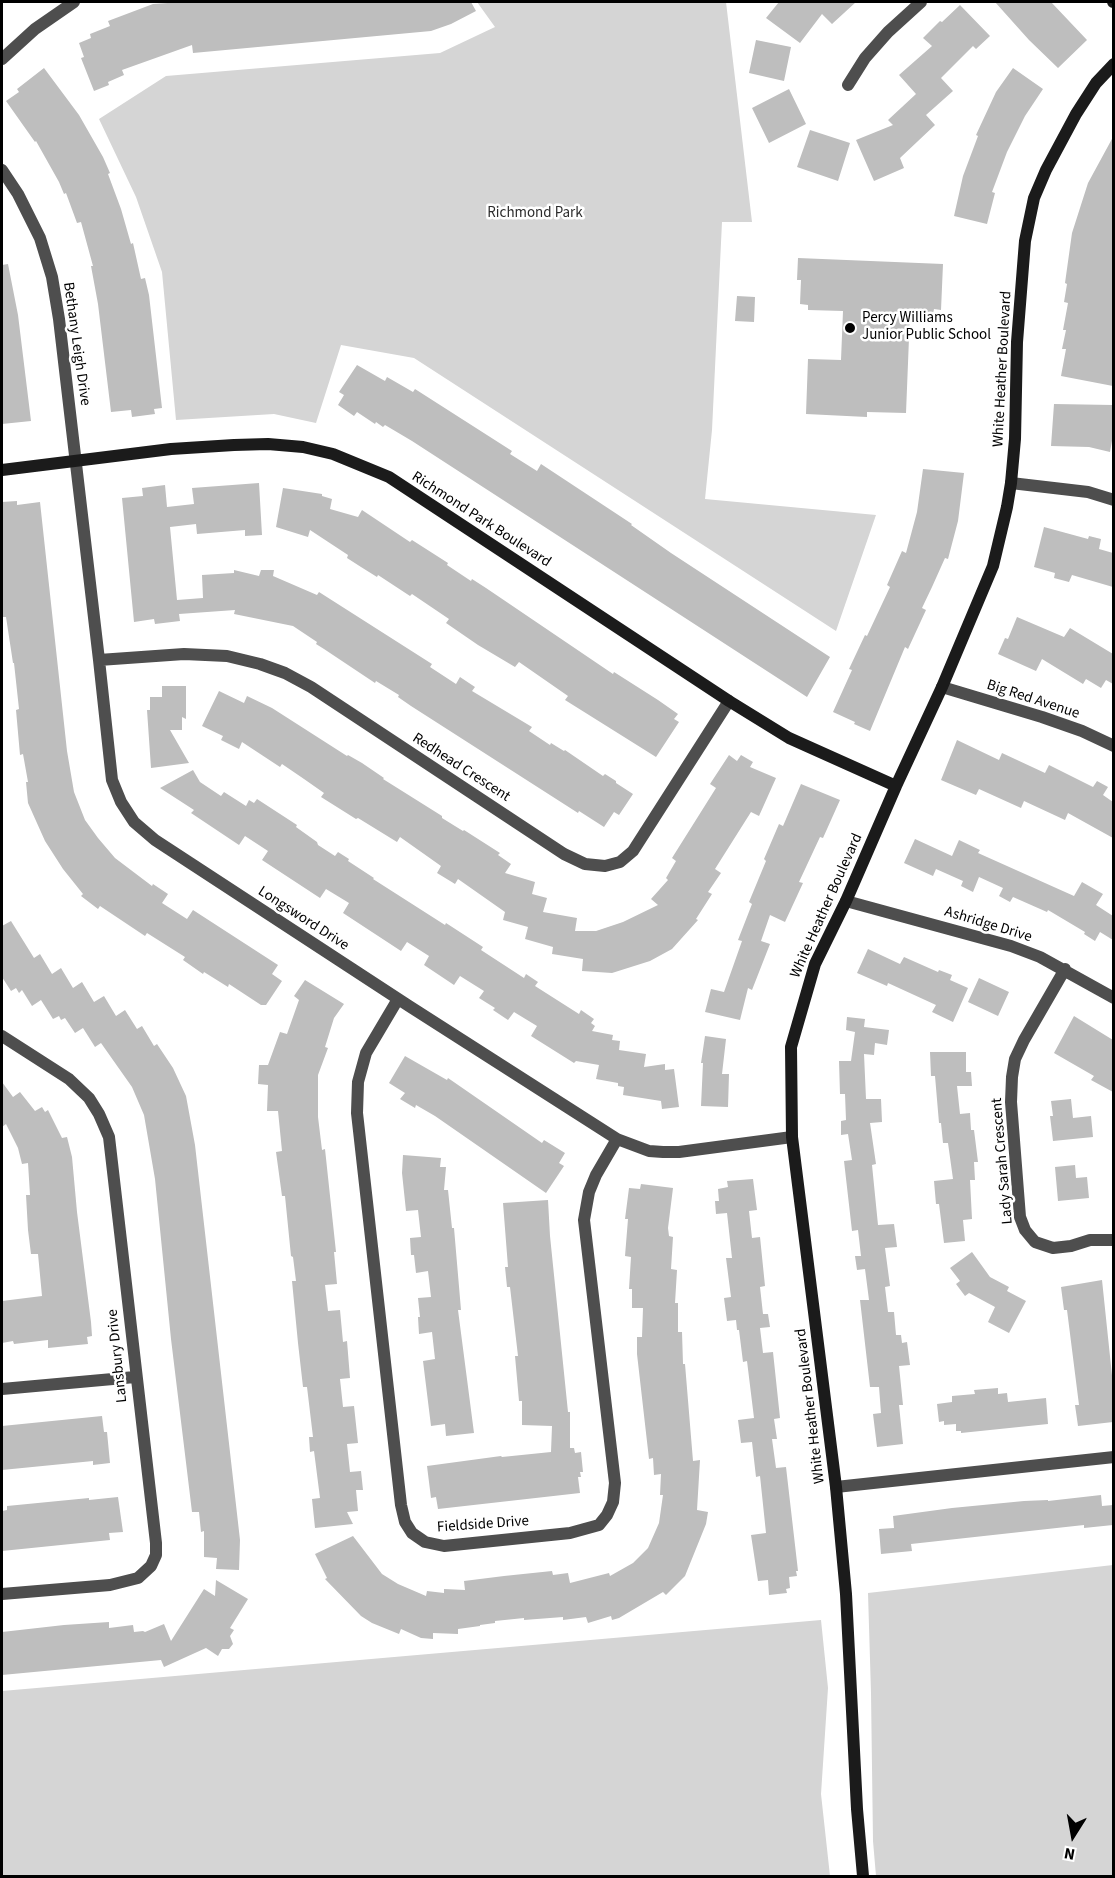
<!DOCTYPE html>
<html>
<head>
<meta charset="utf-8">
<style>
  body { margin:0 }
  #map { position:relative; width:1115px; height:1878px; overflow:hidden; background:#fff; font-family:"Source Sans 3",sans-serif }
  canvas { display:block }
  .frame { position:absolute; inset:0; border:3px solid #000; pointer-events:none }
  .north { position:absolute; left:1043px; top:1806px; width:60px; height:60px; -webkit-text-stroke:4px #fff; paint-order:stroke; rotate:191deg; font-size:16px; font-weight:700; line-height:24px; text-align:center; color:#000 }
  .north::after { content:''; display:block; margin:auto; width:21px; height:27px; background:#000; clip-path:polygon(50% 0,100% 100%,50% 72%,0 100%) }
</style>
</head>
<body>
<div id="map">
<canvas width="1115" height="1878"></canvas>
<div class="frame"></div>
<div class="north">N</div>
</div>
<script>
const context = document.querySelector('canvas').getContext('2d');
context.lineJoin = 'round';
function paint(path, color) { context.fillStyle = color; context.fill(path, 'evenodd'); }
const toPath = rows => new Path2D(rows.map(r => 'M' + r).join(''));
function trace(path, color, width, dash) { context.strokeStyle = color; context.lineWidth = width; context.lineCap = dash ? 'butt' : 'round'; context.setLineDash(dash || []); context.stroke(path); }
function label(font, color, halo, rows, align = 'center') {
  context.font = font + ' "Source Sans 3",sans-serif'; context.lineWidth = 5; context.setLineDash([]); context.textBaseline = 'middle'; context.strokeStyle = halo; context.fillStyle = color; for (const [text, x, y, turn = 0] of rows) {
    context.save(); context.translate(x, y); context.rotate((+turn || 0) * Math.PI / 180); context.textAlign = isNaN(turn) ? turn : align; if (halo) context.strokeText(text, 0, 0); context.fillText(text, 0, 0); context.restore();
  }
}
paint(toPath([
  [477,2,726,2,752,222,722,222,712,430,705,499,876,515,836,631,414,358,341,345,316,423,274,414,176,420,162,272,136,197,99,119,166,76,440,53,495,27],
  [1113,1565,1113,1876,876,1876,873,1841,871,1693,868,1593],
  [821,1620,828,1688,821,1794,830,1876,2,1876,2,1691]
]), '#d5d5d5');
paint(toPath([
  [182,2,471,2,476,11,451,24,431,31,193,53,192,45,122,70,124,75,108,82,109,85,94,91,81,58,84,57,79,43,91,38,90,34,110,26,108,21,153,4],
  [779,2,856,2,832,24,822,14,800,43,766,18],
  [995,2,1051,2,1087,40,1058,68,1029,40],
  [960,5,990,36,976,49,973,46,941,78,953,91,926,115,935,125,900,158,904,168,874,181,856,140,893,125,888,120,916,94,899,75,932,46,923,38,940,21,942,22],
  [756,40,791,47,784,81,749,73],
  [44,68,79,115,103,157,110,173,108,174,121,209,131,244,133,243,141,279,145,278,149,295,162,408,154,409,155,414,132,417,131,410,111,412,98,304,91,266,93,266,81,222,77,223,66,193,64,194,59,182,36,141,35,142,6,101,19,92,17,89],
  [1013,68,1043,89,1025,116,1007,152,992,192,995,193,987,224,954,216,963,176,978,136,976,135,996,92],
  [789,89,806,124,769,143,752,108],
  [810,130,850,143,838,181,797,167],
  [1113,137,1113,386,1061,376,1066,349,1062,349,1066,330,1063,330,1068,303,1064,302,1067,284,1065,283,1072,233,1088,183],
  [798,258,943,264,941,310,934,309,933,314,910,313,906,413,867,412,867,417,806,414,808,359,841,360,843,311,808,310,808,305,800,304,801,280,797,280],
  [8,264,18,315,31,421,2,424,2,265],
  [737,296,755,297,754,322,735,321],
  [357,365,385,381,387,377,413,392,415,389,512,451,510,454,537,471,541,464,632,524,631,525,671,553,830,657,807,697,412,441,385,425,383,427,376,422,375,424,357,412,354,416,338,405,344,395,339,392],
  [1054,404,1113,405,1113,435,1110,452,1089,447,1051,446],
  [923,469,964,473,958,521,948,559,945,558,932,587,922,608,926,610,908,649,905,647,870,731,854,724,855,722,833,712,852,670,849,669,865,635,867,636,890,587,887,585,902,551,906,553,917,512],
  [259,483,262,535,245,536,245,530,197,534,196,524,170,527,177,600,203,598,202,575,234,573,234,570,259,576,261,570,274,570,273,576,317,595,319,592,432,664,430,667,456,684,460,677,475,687,472,691,532,727,529,731,550,745,551,743,564,751,565,750,603,776,605,774,616,781,616,783,633,794,619,815,614,812,604,827,579,811,578,813,411,706,398,697,399,695,376,681,375,683,324,649,316,644,317,642,293,626,234,614,235,610,179,614,180,621,155,624,154,619,134,622,122,498,143,496,142,488,165,485,167,507,194,504,192,488],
  [283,488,322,494,322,496,332,499,330,509,358,517,362,510,410,542,412,540,448,563,447,565,471,581,472,579,486,588,613,674,614,672,658,700,678,714,674,719,679,722,656,757,565,700,568,696,519,662,515,667,478,645,446,623,449,619,412,594,410,596,378,575,377,577,361,567,347,558,348,555,310,530,308,537,276,527],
  [17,501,17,505,40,502,67,751,74,792,85,820,98,838,115,858,152,886,153,884,168,894,162,903,187,919,193,910,278,965,272,974,282,981,266,1005,261,1005,229,984,228,987,204,972,203,974,183,960,185,957,147,933,145,936,100,906,98,909,81,896,83,894,63,869,45,841,28,803,26,782,28,782,23,754,20,755,16,710,19,709,14,663,13,663,6,617,2,617,2,597,3,597,2,582,2,502],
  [1044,527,1088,539,1089,536,1101,539,1099,549,1113,553,1113,587,1072,575,1069,582,1054,578,1055,573,1034,567],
  [1017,617,1064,637,1070,628,1113,654,1113,684,1106,680,1101,688,1086,679,1083,684,1042,659,1036,671,998,654,1005,638,1008,639],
  [162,686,186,686,186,719,182,717,182,730,170,730,189,763,151,768,147,710,150,710,150,697,162,697],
  [219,691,244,703,247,696,272,708,347,756,348,755,362,763,384,778,383,779,442,816,442,818,463,831,464,830,500,853,498,855,511,864,505,873,535,882,532,894,547,898,543,912,577,918,575,931,596,931,623,922,658,905,651,899,668,880,666,878,676,861,672,858,716,788,710,784,729,755,737,761,741,755,753,762,750,767,776,778,759,816,751,812,715,869,721,873,708,892,712,894,696,919,698,920,672,949,650,961,612,973,582,971,583,959,552,954,553,947,525,939,528,927,503,920,505,912,458,879,455,884,437,873,441,866,400,837,397,842,358,818,356,819,321,797,324,793,304,779,282,764,280,767,242,742,239,749,221,740,223,736,202,726],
  [957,740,999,760,1002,753,1045,773,1049,765,1093,787,1097,781,1108,787,1103,795,1113,802,1113,838,1068,813,1065,820,1024,801,1021,808,979,789,976,795,941,780],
  [193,770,200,782,221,796,224,792,246,806,249,800,254,803,257,799,297,825,296,827,317,842,318,845,335,856,338,852,349,859,348,861,374,878,373,879,445,925,446,923,483,947,481,950,524,978,526,974,538,982,535,986,579,1014,581,1010,594,1019,591,1023,595,1026,592,1031,613,1035,612,1040,620,1041,619,1050,646,1054,644,1067,665,1064,665,1070,674,1069,679,1107,662,1109,661,1101,623,1095,624,1087,618,1086,618,1083,596,1079,599,1065,576,1061,574,1063,531,1036,537,1026,514,1012,508,1020,493,1010,495,1008,479,998,484,991,460,976,454,985,424,965,429,956,407,942,401,951,343,913,349,903,326,889,320,898,262,860,268,851,245,836,239,845,191,813,194,810,160,788],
  [801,784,840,800,823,838,820,837,799,882,803,883,785,922,770,915,761,941,770,944,752,990,748,988,740,1020,705,1012,711,989,724,992,742,941,738,940,752,904,749,902,766,861,764,859,779,824,783,826],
  [915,839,952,856,959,840,980,850,978,853,1074,896,1082,882,1103,894,1096,905,1113,916,1113,940,1100,932,1095,941,1084,934,1085,932,1048,910,1047,912,1013,897,1010,902,999,896,1003,888,979,877,973,892,961,886,963,881,936,869,933,876,904,863],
  [11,921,34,958,40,954,52,974,61,968,73,988,82,982,94,1002,104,996,116,1016,125,1010,137,1029,142,1026,154,1046,157,1044,173,1068,186,1096,195,1145,240,1540,239,1570,216,1569,217,1558,204,1557,204,1531,201,1532,199,1512,192,1512,171,1339,155,1179,144,1115,132,1087,101,1043,95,1047,83,1028,75,1033,65,1018,61,1020,59,1016,53,1019,41,1000,32,1006,22,990,19,993,16,988,11,991,2,977,2,926],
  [868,949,900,964,904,957,938,972,939,970,952,975,950,980,968,988,953,1022,932,1012,936,1005,888,983,887,986,857,973],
  [979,978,1009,992,998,1016,968,1002],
  [305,980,344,1004,334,1018,325,1047,328,1048,318,1075,318,1117,322,1150,325,1149,336,1252,334,1252,337,1284,325,1285,328,1311,340,1310,343,1342,347,1341,350,1378,340,1379,343,1407,354,1406,358,1443,347,1444,350,1472,361,1471,363,1490,356,1490,358,1511,347,1512,353,1524,315,1528,312,1499,320,1498,314,1451,310,1452,309,1437,313,1437,307,1387,303,1387,298,1343,292,1281,296,1281,293,1257,291,1256,285,1196,282,1196,276,1152,282,1151,278,1111,267,1111,268,1085,258,1084,259,1065,268,1065,280,1032,287,1034,299,1000,294,996],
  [1074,1016,1113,1040,1113,1092,1091,1080,1094,1076,1054,1053],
  [847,1017,865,1019,864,1027,889,1030,887,1045,875,1043,874,1055,864,1054,866,1099,881,1099,882,1122,870,1123,876,1164,872,1165,878,1225,894,1224,897,1247,885,1248,890,1286,885,1287,888,1312,894,1312,896,1335,901,1335,902,1343,907,1342,910,1365,899,1366,903,1405,899,1405,903,1444,877,1447,873,1414,881,1413,879,1387,870,1387,860,1300,869,1300,865,1269,857,1270,855,1256,861,1256,858,1230,852,1231,844,1161,852,1160,848,1134,841,1135,841,1121,846,1120,845,1094,840,1094,839,1061,851,1061,855,1032,846,1030],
  [705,1036,726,1039,722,1074,729,1074,728,1107,701,1106,703,1063,701,1063],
  [930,1052,966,1052,966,1072,971,1072,972,1086,957,1086,960,1114,970,1113,971,1130,974,1130,978,1162,974,1162,975,1180,970,1180,972,1219,963,1220,965,1241,944,1243,939,1204,936,1204,934,1181,953,1179,948,1143,943,1143,941,1123,939,1123,935,1076,931,1076],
  [405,1056,447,1080,448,1078,542,1143,544,1140,565,1153,559,1163,564,1166,546,1193,435,1116,416,1105,415,1108,400,1099,405,1093,389,1083],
  [2,1082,13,1097,20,1092,35,1111,42,1107,45,1112,48,1110,62,1138,67,1137,72,1157,77,1212,91,1322,92,1336,87,1337,88,1344,48,1348,48,1340,14,1344,13,1341,2,1343,2,1301,42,1296,38,1254,31,1254,28,1230,26,1195,30,1195,28,1163,22,1164,18,1148,6,1124,2,1127],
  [1071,1099,1073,1118,1091,1116,1093,1137,1053,1141,1050,1116,1053,1116,1051,1101],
  [403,1155,441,1158,440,1167,446,1167,444,1190,448,1190,452,1228,454,1228,461,1310,458,1310,474,1433,446,1436,445,1424,431,1426,423,1361,435,1359,432,1332,419,1334,418,1317,420,1317,418,1298,431,1297,428,1271,416,1273,414,1255,411,1255,410,1238,421,1237,418,1210,406,1211,402,1173],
  [1075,1165,1076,1178,1087,1177,1089,1198,1058,1201,1055,1167],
  [753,1179,757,1210,749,1211,752,1238,760,1237,765,1286,760,1287,763,1314,768,1314,770,1327,760,1328,763,1353,773,1352,780,1418,774,1419,777,1439,772,1439,776,1468,786,1467,798,1571,796,1571,797,1576,789,1577,790,1588,786,1589,787,1593,769,1595,768,1580,758,1581,751,1535,766,1533,760,1476,756,1477,752,1442,741,1443,738,1420,754,1418,747,1361,743,1362,739,1330,737,1330,736,1320,727,1321,724,1298,731,1297,726,1258,732,1258,727,1213,716,1214,715,1201,719,1201,718,1189,728,1187,727,1181],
  [641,1184,673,1188,668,1228,669,1236,673,1237,671,1269,677,1270,675,1303,678,1303,678,1332,682,1332,683,1364,685,1364,693,1461,700,1460,697,1510,708,1512,706,1524,685,1576,666,1595,663,1592,619,1618,612,1620,611,1616,588,1623,586,1617,563,1620,563,1617,524,1620,524,1618,495,1621,495,1623,480,1625,480,1626,458,1629,458,1634,433,1633,433,1639,421,1638,401,1629,399,1634,372,1623,361,1616,325,1579,327,1578,315,1554,353,1536,382,1574,398,1584,426,1596,427,1591,444,1593,444,1589,465,1590,464,1581,504,1576,552,1571,553,1575,568,1573,570,1583,609,1573,610,1576,633,1563,648,1548,659,1523,663,1495,660,1495,661,1474,654,1475,653,1458,649,1459,637,1354,637,1337,642,1337,643,1308,632,1308,632,1289,629,1289,631,1257,625,1256,628,1219,625,1219,629,1188,640,1189],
  [548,1200,550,1236,568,1412,570,1412,570,1448,574,1448,575,1453,581,1452,583,1472,580,1472,581,1477,578,1477,580,1493,438,1509,436,1497,431,1498,427,1466,501,1456,502,1457,551,1452,552,1426,522,1425,522,1401,519,1401,515,1356,518,1356,510,1287,507,1287,505,1267,508,1267,503,1203],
  [972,1252,990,1277,1009,1287,1007,1291,1026,1301,1009,1333,988,1322,995,1307,969,1293,965,1296,956,1284,960,1281,950,1268],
  [1102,1280,1113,1385,1113,1422,1078,1426,1075,1405,1079,1405,1067,1310,1064,1310,1061,1287],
  [998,1388,998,1394,1007,1393,1008,1402,1046,1398,1048,1424,961,1433,961,1431,956,1431,956,1424,944,1425,944,1421,939,1422,937,1404,952,1402,952,1396,975,1394,974,1390],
  [102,1416,104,1432,107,1432,110,1463,93,1465,93,1461,2,1470,2,1426],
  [1101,1495,1102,1506,1113,1505,1113,1525,1084,1528,1084,1525,911,1544,912,1551,881,1554,879,1529,894,1528,893,1516,952,1508,1024,1501,1048,1500,1048,1501],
  [118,1497,123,1532,109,1533,110,1540,2,1551,2,1511,7,1510,7,1506,89,1498,89,1500],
  [216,1580,248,1599,230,1628,234,1630,230,1636,233,1644,229,1649,222,1649,218,1656,206,1648,164,1667,161,1660,2,1675,2,1632,64,1625,109,1622,109,1628,133,1625,134,1632,143,1631,145,1632,164,1624,171,1641,204,1589,215,1596]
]), '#bebebe');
trace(toPath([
  [2,59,35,29,74,2],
  [848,85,865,58,888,32,921,2],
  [2,170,18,194,40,238,52,277,59,319,99,660,112,780,121,802,134,822,155,840,409,1006,617,1139,649,1151,663,1152,679,1152,792,1137],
  [1011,483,1088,492,1114,500],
  [99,660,184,654,227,656,260,664,285,673,311,687,564,854,585,864,605,866,620,862,633,851,729,701],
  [942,687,1042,717,1082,731,1114,746],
  [846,901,1011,946,1040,957,1114,998],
  [1065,969,1024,1040,1015,1059,1012,1077,1011,1102,1020,1217,1025,1230,1035,1242,1053,1248,1071,1246,1090,1240,1114,1240],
  [398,999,366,1053,358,1082,357,1113,401,1505,405,1522,412,1533,425,1542,444,1546,570,1533,599,1525,607,1515,613,1502,615,1483,584,1220,589,1192,596,1175,617,1139],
  [2,1036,69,1079,89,1098,99,1114,109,1137,156,1543,156,1555,151,1566,138,1578,110,1585,2,1594],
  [2,1389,135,1377],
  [836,1487,1114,1457]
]), '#4e4e4e', 12);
trace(toPath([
  [1113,2,1114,2],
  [2,470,171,449,234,445,268,444,303,447,333,454,389,477,729,701,789,738,896,786],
  [863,1876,857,1809,846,1594,836,1487,792,1137,791,1047,815,964,846,901,896,786,942,687,993,566,1007,507,1011,483,1015,439,1017,342,1025,241,1034,198,1046,170,1076,114,1096,83,1114,64]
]), '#1b1b1b', 12);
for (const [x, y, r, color] of [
  [850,328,6,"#000"]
]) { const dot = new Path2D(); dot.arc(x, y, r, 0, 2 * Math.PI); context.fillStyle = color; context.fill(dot); trace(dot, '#fff', 2); }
label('15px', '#2c2c2c', '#fff', [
  ["Richmond Park",535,214]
]);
label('15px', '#000', '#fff', [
  ["Percy Williams",862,319],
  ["Junior Public School",862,336]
], 'left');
label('15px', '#000', '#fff', [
  ["Bethany Leigh Drive",76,344,82],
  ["White Heather Boulevard",1003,369,-87],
  ["Richmond Park Boulevard",481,520,33],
  ["Big Red Avenue",1033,700,18],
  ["Redhead Crescent",461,768,33],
  ["White Heather Boulevard",827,906,-66],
  ["Longsword Drive",303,919,33],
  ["Ashridge Drive",988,925,17],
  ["Lady Sarah Crescent",1003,1161,-95],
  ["Lansbury Drive",118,1356,-96],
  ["White Heather Boulevard",811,1406,-97],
  ["Fieldside Drive",483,1525,-4]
]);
</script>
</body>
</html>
